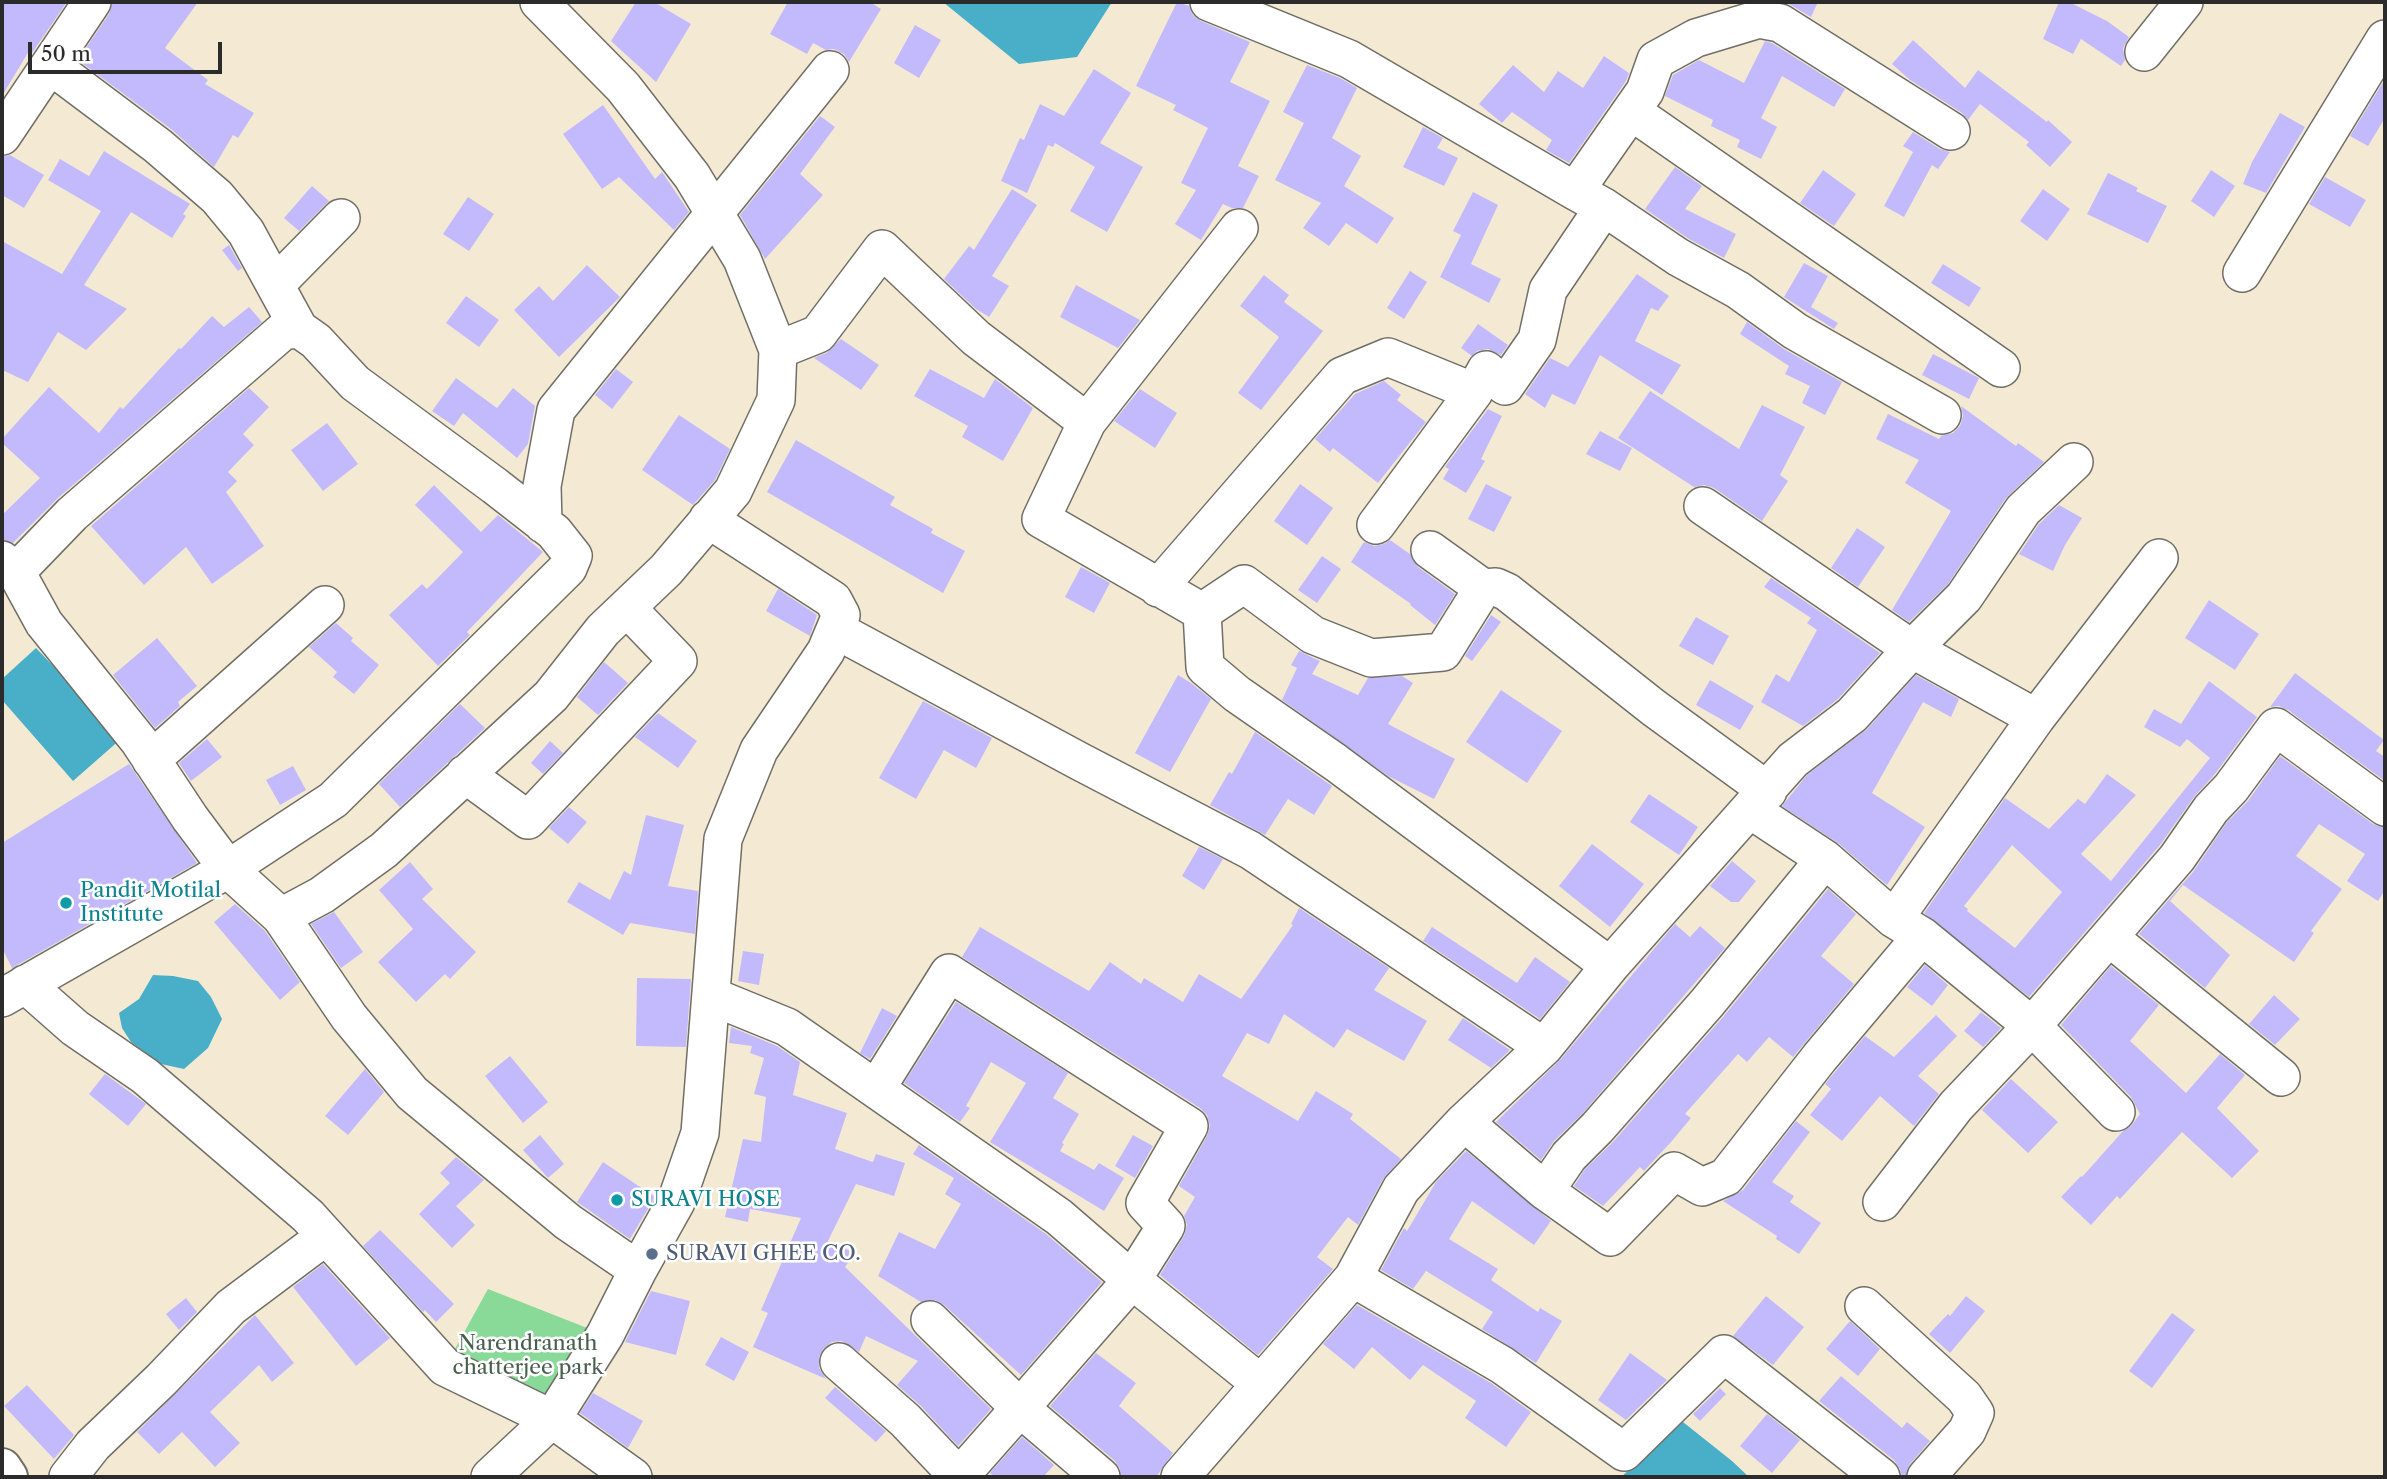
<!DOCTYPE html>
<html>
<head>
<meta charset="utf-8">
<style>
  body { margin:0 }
  #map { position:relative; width:2387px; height:1479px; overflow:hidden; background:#f4ead3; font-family:"Libre Caslon Text",serif }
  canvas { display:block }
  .frame { position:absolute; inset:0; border:4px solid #2b2b2b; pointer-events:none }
  .scale { position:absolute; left:28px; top:42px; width:194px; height:32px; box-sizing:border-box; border:4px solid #2b2b2b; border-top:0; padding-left:9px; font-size:21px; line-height:24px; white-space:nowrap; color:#2b2b2b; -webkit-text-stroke:5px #fff; paint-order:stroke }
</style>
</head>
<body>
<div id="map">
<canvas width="2387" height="1479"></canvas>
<div class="frame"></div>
<div class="scale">50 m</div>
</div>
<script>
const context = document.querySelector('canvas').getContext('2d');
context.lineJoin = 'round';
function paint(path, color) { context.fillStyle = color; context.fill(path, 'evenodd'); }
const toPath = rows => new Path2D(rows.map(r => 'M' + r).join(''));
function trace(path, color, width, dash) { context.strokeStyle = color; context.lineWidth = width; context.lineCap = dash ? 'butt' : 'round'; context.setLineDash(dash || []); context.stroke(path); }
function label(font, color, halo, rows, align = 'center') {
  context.font = font + ' "Libre Caslon Text",serif'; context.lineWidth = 5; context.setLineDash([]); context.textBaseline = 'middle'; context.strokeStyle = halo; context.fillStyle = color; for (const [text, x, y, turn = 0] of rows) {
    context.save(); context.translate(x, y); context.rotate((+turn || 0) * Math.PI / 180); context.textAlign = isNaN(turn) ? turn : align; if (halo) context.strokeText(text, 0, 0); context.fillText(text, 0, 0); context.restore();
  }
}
paint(toPath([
  [488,1289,605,1335,552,1419,445,1367]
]), '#89d998');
paint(toPath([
  [943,2,1112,2,1077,57,1019,64],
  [36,648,122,738,73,781,2,700,2,679],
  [153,975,173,976,198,981,211,997,222,1019,208,1048,184,1069,161,1064,131,1042,122,1028,119,1013,139,999],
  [1683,1422,1732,1461,1749,1477,1621,1477]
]), '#49afc8');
paint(toPath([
  [2,2,67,2,32,53,29,51,2,96],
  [113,2,198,2,165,48,208,80,205,84,254,113,238,138,233,135,214,167,171,129,78,60,109,14],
  [636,2,654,2,691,24,656,82,611,41],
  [788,2,870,2,881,9,849,62,844,54,834,49,826,50,813,43,807,54,770,34],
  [1177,2,1189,6,1193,15,1201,21,1250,42,1230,82,1270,101,1238,166,1259,176,1243,208,1232,208,1223,204,1201,240,1175,224,1196,190,1181,183,1208,128,1173,110,1176,105,1136,86],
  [1790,2,1818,2,1811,17,1789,4],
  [2059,2,2069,2,2107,21,2129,37,2123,48,2125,60,2121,66,2081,39,2073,54,2043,39],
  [915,25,941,40,919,78,894,63],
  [1913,40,1965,88,1978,70,2047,122,2048,120,2072,142,2050,167,2026,145,2029,142,1980,104,1968,120,1962,113,1910,80,1892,64],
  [1765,41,1772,43,1845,89,1834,107,1782,76,1761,118,1777,127,1761,159,1737,147,1740,140,1711,126,1713,120,1665,96,1673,75,1699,60,1744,83],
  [1604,56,1629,73,1626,81,1569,163,1546,150,1552,140,1512,112,1502,123,1479,104,1513,65,1544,92,1558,71,1583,88],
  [1307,65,1340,78,1357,88,1332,138,1361,156,1344,186,1394,218,1377,244,1346,223,1329,246,1303,228,1321,203,1275,180,1304,123,1283,112],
  [1094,69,1131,93,1100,143,1143,167,1107,232,1070,211,1095,167,1055,143,1053,147,1048,145,1027,193,1001,181,1020,138,1024,140,1040,104,1064,116],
  [2385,79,2385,118,2368,146,2350,136],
  [603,105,655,179,662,172,689,212,674,230,619,177,602,189,563,134],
  [2280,113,2305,127,2266,193,2243,184,2252,162],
  [820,116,835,127,800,174,823,195,765,259,740,215],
  [1423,127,1443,138,1437,148,1458,158,1444,186,1403,167],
  [1913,132,1940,149,1950,152,1938,169,1932,165,1904,217,1884,206,1913,152,1903,146],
  [104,151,190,204,183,214,186,216,172,238,131,212,84,285,127,309,86,350,58,332,28,382,2,370,2,241,62,274,101,211,48,180,60,159,89,176],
  [10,155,44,175,24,208,2,195,2,157],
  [1675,167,1702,186,1685,209,1736,234,1724,258,1689,239,1645,209],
  [1823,170,1856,194,1834,226,1800,203],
  [2211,170,2235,186,2214,217,2191,201],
  [2108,173,2138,188,2136,191,2167,206,2148,243,2087,214],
  [2325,177,2366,200,2350,227,2309,204],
  [312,186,329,201,299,231,284,218],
  [1012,189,1037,205,992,276,1009,286,989,317,976,309,944,279,969,246,974,250],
  [2043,189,2070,209,2047,241,2020,221],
  [1473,192,1498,205,1471,264,1501,279,1489,303,1440,277,1461,235,1453,231],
  [468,197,494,214,469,251,443,234],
  [229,245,242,268,238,271,222,250],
  [1804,263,1828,276,1811,307,1838,323,1834,329,1784,297],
  [1943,264,1981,288,1969,307,1931,283],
  [587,265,620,297,559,357,514,310,539,286,553,301],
  [1410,271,1427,282,1404,319,1387,308],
  [1637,274,1669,296,1658,311,1651,308,1635,341,1681,365,1662,395,1600,355,1575,405,1552,394,1545,408,1525,394,1550,358,1568,367],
  [1264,275,1289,295,1284,302,1323,331,1261,410,1238,393,1279,337,1240,306],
  [1076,285,1140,320,1118,348,1060,317],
  [466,296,499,320,479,347,446,323],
  [249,307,262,322,58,498,13,543,2,540,2,515,40,478,2,443,2,439,49,387,99,433,120,407,123,409,179,348,181,349,212,316,224,327],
  [1747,322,1784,349,1842,382,1825,415,1802,403,1810,386,1785,374,1789,366,1740,334],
  [1478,324,1508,345,1501,355,1488,349,1477,351,1472,356,1461,348],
  [841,339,879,365,861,390,814,358,826,353],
  [1933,354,1979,378,1969,399,1922,375],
  [616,369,633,382,612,409,595,395],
  [930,369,984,398,995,379,1033,408,1003,461,962,437,968,426,914,396],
  [456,378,497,408,513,388,535,406,528,444,517,458,463,413,454,426,432,411],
  [1384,381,1401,395,1397,400,1426,422,1378,483,1333,448,1330,452,1315,439,1355,394],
  [249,388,269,407,243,434,254,445,228,472,237,481,226,492,264,546,212,584,186,547,144,585,91,526],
  [1140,389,1177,413,1155,448,1114,421],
  [1650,391,1739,449,1762,405,1805,427,1780,475,1788,481,1762,521,1714,488,1704,485,1694,487,1618,438],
  [1961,406,2016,446,2018,443,2044,462,2006,498,1948,584,1909,622,1892,610,1951,511,1905,483,1919,460,1876,439,1888,414,1939,439,1941,436,1953,433,1960,426,1963,416],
  [1488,409,1502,416,1481,459,1485,461,1466,493,1443,479,1449,469,1445,467],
  [679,415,730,449,715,480,693,505,642,470],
  [327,423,358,464,323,491,291,450],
  [1600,431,1632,448,1620,471,1586,454],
  [796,440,895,497,890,505,933,529,931,533,965,551,943,593,767,492],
  [1300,484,1333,508,1307,545,1274,521],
  [1486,484,1512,497,1494,532,1468,519],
  [434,485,481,532,498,515,543,552,467,632,470,635,438,666,389,615,422,584,427,589,463,552,415,505],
  [2059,505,2082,518,2065,545,2053,571,2019,554,2039,524],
  [1857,528,1885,547,1858,587,1831,568],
  [1390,540,1410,554,1418,567,1455,594,1435,625,1410,605,1411,604,1351,562,1364,542,1374,546,1384,544],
  [1322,556,1341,569,1317,603,1298,590],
  [1081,567,1110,583,1094,613,1065,597],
  [1771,578,1880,653,1838,699,1803,726,1761,702,1776,674,1789,682,1817,630,1807,623,1811,618,1764,587],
  [778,589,817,615,810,636,766,611],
  [2209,600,2259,634,2235,670,2185,638],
  [1491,615,1501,622,1472,661,1465,656],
  [1696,617,1729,636,1713,665,1679,646],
  [336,623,353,638,351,641,379,665,354,694,333,677,337,672,309,647],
  [157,638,197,686,178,702,180,706,155,728,113,675],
  [1299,651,1320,661,1312,674,1358,695,1368,678,1402,676,1413,683,1388,724,1455,759,1434,799,1388,776,1282,700,1297,668,1291,665],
  [604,662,628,683,598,715,577,697],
  [2295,673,2384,740,2376,751,2385,757,2385,781,2288,710,2279,706,2270,707],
  [1178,675,1191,683,1211,699,1170,772,1135,753],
  [1916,675,1959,699,1951,717,1923,702,1872,793,1925,827,1887,885,1838,843,1782,806,1807,775,1867,729],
  [1710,680,1754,706,1740,730,1696,705],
  [2209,681,2257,717,2215,774,2194,797,2160,845,2029,997,1924,913,2005,798,2049,829,2078,799,2085,804,2107,774,2136,795,2081,854,2111,881,2210,758,2187,739,2180,747,2144,727,2154,709,2181,724],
  [2012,845,2062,892,2015,948,1967,911,1968,909,1964,906],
  [1501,690,1562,731,1527,783,1466,742],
  [923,701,992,738,976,768,944,750,916,799,879,778],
  [460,704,485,728,400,807,379,784],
  [658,713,697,741,678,768,635,737],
  [1255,732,1332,786,1314,815,1288,799,1265,835,1210,805,1229,772,1232,774],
  [207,739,222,757,191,781,179,763],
  [550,741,563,753,543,774,531,763],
  [2280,756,2373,824,2385,828,2385,890,2378,901,2347,881,2365,854,2319,824,2296,856,2342,889,2311,931,2314,933,2294,962,2183,885,2170,901,2230,955,2205,988,2139,934,2193,872,2227,822,2248,801],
  [129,764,197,863,12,968,2,948,2,843],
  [293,766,306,790,280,805,266,780],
  [1649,794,1698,827,1679,855,1630,822],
  [569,807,587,822,568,844,549,828],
  [646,815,684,825,668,886,698,891,695,934,630,923,623,935,567,902,579,882,610,900,624,871,631,875],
  [1592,844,1644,884,1610,927,1559,886],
  [1199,847,1223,859,1204,890,1182,876],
  [1732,861,1756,881,1739,902,1731,902,1710,886],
  [410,862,433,889,422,899,476,952,450,979,445,974,416,1002,378,962,413,929,379,890],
  [1828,889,1856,914,1821,956,1854,984,1793,1057,1769,1037,1747,1062,1738,1054,1685,1114,1691,1118,1671,1142,1644,1171,1640,1167,1603,1206,1574,1186,1585,1169,1613,1142,1723,1017],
  [235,904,265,931,300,982,280,1000,214,922],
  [1299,908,1389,968,1374,990,1427,1021,1404,1061,1347,1029,1334,1048,1284,1014,1269,1044,1247,1033,1222,1076,1298,1121,1316,1091,1353,1114,1350,1119,1401,1159,1383,1179,1358,1225,1348,1217,1317,1257,1333,1269,1258,1355,1160,1275,1184,1236,1187,1225,1184,1216,1195,1197,1179,1186,1207,1136,1210,1126,1207,1115,1200,1108,962,957,980,927,1089,991,1110,962,1141,984,1144,978,1183,1002,1199,974,1241,999,1293,925,1291,924],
  [334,912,363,952,341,968,311,924],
  [1675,924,1690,937,1700,926,1725,948,1582,1114,1554,1141,1541,1160,1496,1122,1560,1060],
  [1432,927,1517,983,1535,957,1570,982,1540,1019,1423,941],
  [743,951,764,954,759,985,738,981],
  [1925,965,1948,985,1932,1006,1907,987],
  [2111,966,2159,1005,2130,1041,2186,1093,2220,1054,2245,1075,2217,1108,2259,1151,2232,1178,2182,1132,2120,1199,2117,1196,2091,1225,2061,1197,2081,1176,2082,1177,2123,1131,2131,1126,2140,1114,2131,1097,2061,1025],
  [637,978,691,979,686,1047,636,1046],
  [2274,995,2300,1019,2275,1045,2249,1024],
  [956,1002,1068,1073,1053,1098,1079,1114,1062,1143,1064,1144,1060,1151,1094,1170,1099,1163,1124,1178,1104,1211,990,1142,1026,1083,991,1062,966,1106,970,1108,960,1122,904,1083],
  [882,1008,897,1016,870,1059,860,1053],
  [1981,1012,2001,1028,1983,1047,1964,1031],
  [1936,1015,1957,1036,1918,1076,1939,1094,1914,1126,1880,1096,1842,1141,1810,1115,1831,1089,1825,1084,1865,1036,1894,1057],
  [1463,1018,1510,1050,1491,1068,1448,1040],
  [731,1027,777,1046,800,1062,793,1095,847,1113,835,1149,873,1162,876,1154,905,1163,894,1196,856,1184,828,1241,855,1253,845,1267,991,1409,958,1446,920,1405,897,1385,918,1361,866,1336,859,1352,842,1341,832,1342,824,1348,819,1357,819,1368,826,1379,753,1347,768,1313,761,1310,801,1218,750,1209,748,1222,725,1217,743,1139,761,1142,766,1097,754,1094,764,1058,750,1053,752,1046,729,1043],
  [510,1056,548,1102,523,1123,485,1076],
  [365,1069,384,1092,348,1135,325,1116],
  [105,1074,146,1104,128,1126,89,1094],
  [2011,1079,2058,1122,2028,1153,1982,1110],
  [1796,1121,1810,1132,1772,1182,1794,1196,1790,1202,1821,1223,1799,1254,1776,1239,1777,1236,1723,1201,1743,1190],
  [540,1135,564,1164,548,1178,523,1150],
  [1133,1135,1153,1146,1135,1178,1115,1166],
  [919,1145,1046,1234,1102,1282,1021,1375,944,1305,935,1300,921,1302,878,1276,899,1232,935,1249,961,1204,945,1194,954,1178,913,1154],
  [1466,1151,1551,1221,1534,1245,1472,1201,1449,1239,1498,1269,1491,1280,1538,1312,1540,1308,1562,1321,1536,1363,1482,1329,1493,1312,1426,1271,1413,1289,1381,1270,1404,1228,1407,1231,1436,1182],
  [456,1157,484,1180,456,1206,475,1225,452,1248,419,1214,450,1183,440,1173],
  [603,1162,655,1197,630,1239,577,1202],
  [380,1230,454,1304,436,1322,425,1310,423,1312,363,1246],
  [323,1264,390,1338,356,1366,293,1287],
  [651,1291,690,1301,676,1355,625,1342],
  [1766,1296,1804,1327,1773,1365,1733,1336],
  [1966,1296,1985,1311,1950,1353,1929,1334,1948,1314,1950,1316],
  [186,1298,197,1312,179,1330,166,1314],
  [1357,1305,1491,1383,1531,1412,1506,1447,1465,1418,1476,1401,1423,1365,1410,1380,1372,1347,1354,1369,1323,1344],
  [2172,1313,2195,1330,2152,1388,2129,1371],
  [255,1315,294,1363,272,1382,259,1365,210,1412,240,1443,215,1467,182,1432,159,1454,137,1432],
  [1850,1321,1880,1349,1858,1376,1826,1349],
  [721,1337,749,1352,734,1381,705,1365],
  [1096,1353,1136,1383,1119,1406,1173,1453,1156,1477,1121,1477,1120,1469,1115,1461,1050,1406],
  [1630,1353,1667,1380,1626,1420,1598,1400],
  [1841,1376,1902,1428,1907,1422,1930,1441,1910,1464,1906,1477,1902,1477,1900,1469,1894,1460,1819,1401],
  [27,1385,74,1435,54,1459,4,1406],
  [835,1387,886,1431,876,1442,825,1398],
  [1720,1388,1726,1394,1700,1421,1693,1414],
  [593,1393,643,1421,628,1448,580,1413],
  [1767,1414,1800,1440,1772,1473,1740,1446],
  [1022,1437,1054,1465,1043,1477,995,1477,990,1473]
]), '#c3bafd');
const minor = toPath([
  [1209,2,1349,59,1575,191,1645,91,1656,60,1696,38,1759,19,1780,23,1951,131],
  [2144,52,2184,2],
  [50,65,158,146,217,197,246,232,299,329],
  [1631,111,2001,368],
  [2,136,92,2],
  [1575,191,1604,207,1678,257,1738,290,1795,331,1942,415],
  [1239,228,1087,422,1041,519,1202,612,1244,584,1313,635,1371,658,1443,652,1483,588,1496,587,1507,592,1654,708,1768,791],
  [2242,273,2385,39],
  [275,285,341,218],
  [778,350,818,334,882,249,976,338,1087,422],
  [1703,506,1912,649,2036,718,1894,919],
  [543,524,542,486,556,410,830,70],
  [1376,525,1474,392,1486,370,1505,386,1537,340,1548,290,1604,207],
  [1430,550,1483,588],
  [2,560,16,572,44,623,139,741,190,818,228,869,333,800,568,568,573,556,554,532,495,486,355,383,316,341,299,329,283,331,72,514,16,572],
  [1158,588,1342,376,1388,357,1474,392],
  [1202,612,1205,667,1237,694,1335,762,1610,966],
  [836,630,1079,761,1250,850,1544,1047],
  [2036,718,2159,558],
  [151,760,325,605],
  [465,774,528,820,678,661,627,608],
  [1751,810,1825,859,1894,919,1922,936,2032,1026,1956,1106,1882,1202],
  [281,917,322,895,384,850,551,696,603,630,666,570,733,491,776,400,778,350,742,259,692,176,623,87,539,2],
  [2110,938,2281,1077],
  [25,984,75,1028,145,1076,308,1216,445,1367,552,1419,633,1477],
  [711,996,787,1027,1059,1217,1132,1280,1261,1384],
  [2,998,228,869,281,917,349,1017,412,1093,568,1222,638,1270,605,1335,552,1419,490,1477],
  [876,1089,949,973,1189,1126,1145,1203,1166,1226,1132,1280,1020,1408,930,1320],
  [2116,1112,2032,1026,2177,858,2211,809,2231,788,2276,727,2385,807],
  [1464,1122,1545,1191,1610,1237,1674,1171,1702,1187,1726,1177,1820,1057,1922,936],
  [1545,1191,1569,1156,1597,1128,1707,1003,1825,859],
  [638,1270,676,1202,700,1133,723,839,759,750,826,651,841,615,833,600,708,519],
  [1353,1278,1502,1365,1624,1452,1724,1354,1881,1477],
  [1864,1306,1964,1397,1975,1413,1967,1431,1926,1477],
  [839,1362,905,1420,959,1477,1020,1408,1101,1477],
  [68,1477,93,1445,161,1380,231,1307,326,1236],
  [1180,1477,1353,1278,1401,1189,1464,1122,1544,1047,1610,966,1793,760,1852,715,1912,649,1964,597,2023,510,2074,462]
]);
const major = toPath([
  [2,1468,8,1477]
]);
trace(minor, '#716e66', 40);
trace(major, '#716e66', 42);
trace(minor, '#fff', 37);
trace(major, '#fff', 38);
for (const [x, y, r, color] of [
  [66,903,7,"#0f9aa8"],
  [617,1200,7,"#0f9aa8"],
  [652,1254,7,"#5c6f8a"]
]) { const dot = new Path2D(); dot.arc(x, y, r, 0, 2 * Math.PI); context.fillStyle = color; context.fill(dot); trace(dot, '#fff', 2.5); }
label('21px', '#0d838f', '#fff', [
  ["Pandit Motilal",80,891],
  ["Institute",80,915],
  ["SURAVI HOSE",631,1200]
], 'left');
label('21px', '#4e5e75', '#fff', [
  ["SURAVI GHEE CO.",666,1254]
], 'left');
label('21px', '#475f4c', '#fff', [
  ["Narendranath",528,1344],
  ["chatterjee park",528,1368]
]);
</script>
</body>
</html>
